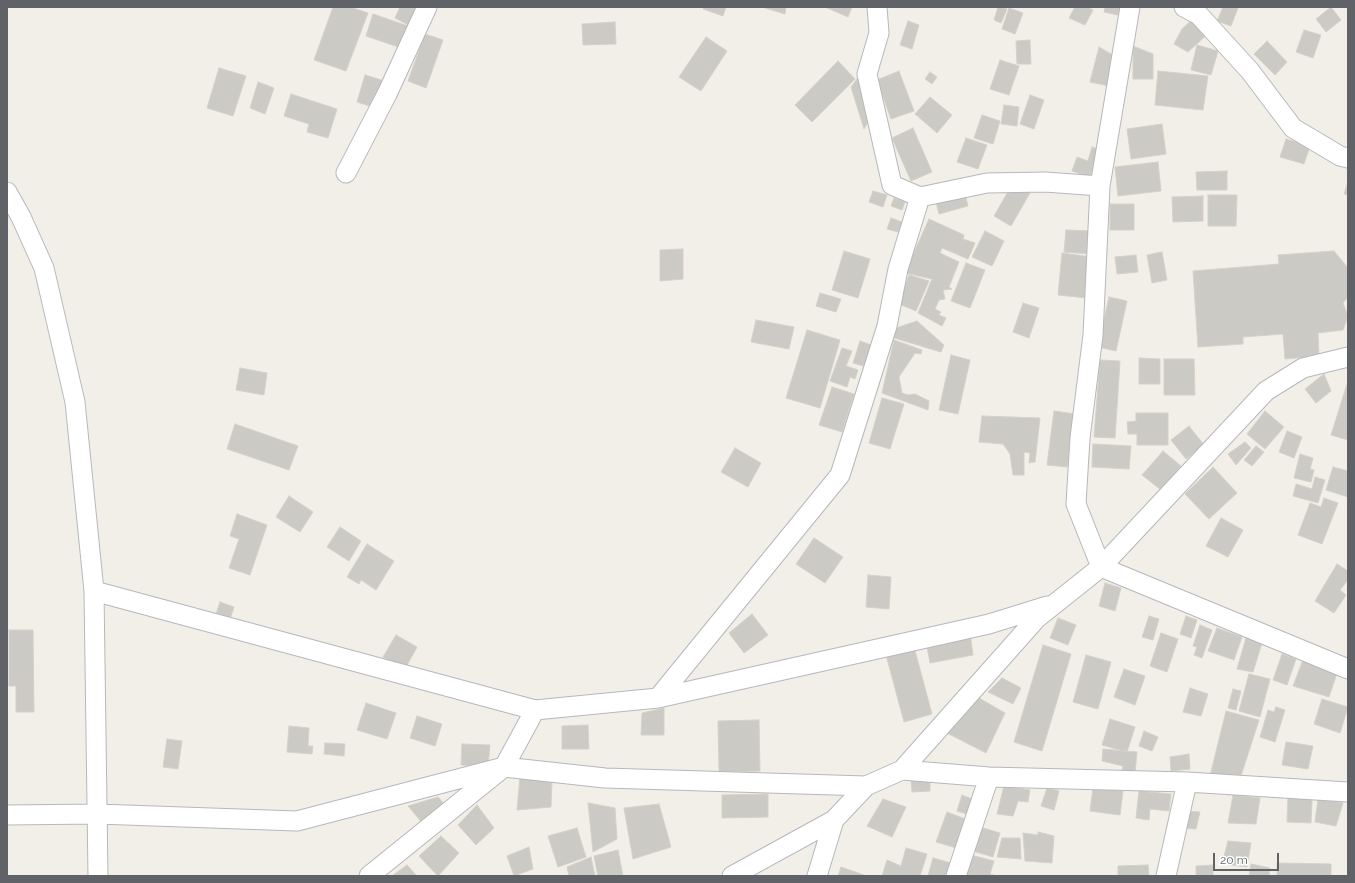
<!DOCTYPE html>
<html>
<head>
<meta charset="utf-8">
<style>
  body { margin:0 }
  #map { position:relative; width:1355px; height:883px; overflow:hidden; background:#f1efe8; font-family:Raleway,sans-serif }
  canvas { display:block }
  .frame { position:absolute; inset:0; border:8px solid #5f6368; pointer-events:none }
  .scale { position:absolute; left:1213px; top:853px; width:66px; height:18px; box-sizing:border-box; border:2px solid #5f6368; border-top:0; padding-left:5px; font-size:12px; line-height:14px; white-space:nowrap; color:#5f6368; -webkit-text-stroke:3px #fff; paint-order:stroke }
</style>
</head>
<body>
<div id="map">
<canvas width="1355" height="883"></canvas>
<div class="frame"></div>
<div class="scale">20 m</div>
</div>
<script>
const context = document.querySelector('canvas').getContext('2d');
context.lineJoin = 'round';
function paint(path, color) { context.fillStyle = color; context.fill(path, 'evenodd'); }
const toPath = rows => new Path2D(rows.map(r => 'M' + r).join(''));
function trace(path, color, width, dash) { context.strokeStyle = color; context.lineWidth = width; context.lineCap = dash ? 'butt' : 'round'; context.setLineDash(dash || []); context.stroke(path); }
const building = toPath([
  [333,7,350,7,368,13,346,71,314,60,333,7],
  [400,7,424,7,414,28,395,18,400,7],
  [704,7,726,7,723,16,703,9,704,7],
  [765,7,786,7,785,14,765,8,765,7],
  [825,7,852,7,848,17,825,7],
  [998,7,1007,9,1001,23,994,20,998,7],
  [1075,7,1087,7,1093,10,1085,25,1069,18,1075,7],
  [1105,7,1120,7,1118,15,1104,12,1105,7],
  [1223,7,1238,8,1231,26,1217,21,1223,7],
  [1331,7,1341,20,1326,32,1316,19,1331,7],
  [1009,8,1023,13,1015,34,1002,29,1009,8],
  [373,14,411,27,404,49,366,36,373,14],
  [1197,15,1211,31,1188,52,1174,44,1182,29,1197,15],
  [908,21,919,25,912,49,900,45,908,21],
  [615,22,616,44,583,45,582,24,615,22],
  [1304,30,1321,35,1313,58,1296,52,1304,30],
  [425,34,443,40,426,88,408,81,425,34],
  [706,37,727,51,701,91,679,77,706,37],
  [1030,40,1031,64,1017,64,1016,41,1030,40],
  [1267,41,1287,62,1275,75,1254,54,1267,41],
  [1197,45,1218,51,1211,75,1191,70,1197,45],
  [1133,46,1153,54,1153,79,1133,79,1133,46],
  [1099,47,1116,57,1109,86,1090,82,1099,47],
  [1000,60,1019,66,1009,95,990,89,1000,60],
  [838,61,855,79,812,122,795,105,838,61],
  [219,68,246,76,233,116,207,108,219,68],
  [863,71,871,117,864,129,851,87,863,71],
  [899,71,914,111,891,119,877,80,899,71],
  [1158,71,1208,76,1203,110,1155,105,1158,71],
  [930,72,937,77,932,84,925,79,930,72],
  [365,75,388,82,379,109,357,102,365,75],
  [258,82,274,88,265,114,250,108,258,82],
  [291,94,337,109,328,138,307,132,309,124,284,116,291,94],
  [1030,95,1044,100,1034,129,1020,124,1030,95],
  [930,97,952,115,937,133,915,114,930,97],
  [1004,105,1019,107,1017,126,1001,124,1004,105],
  [982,115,1000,121,993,144,974,138,982,115],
  [1162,124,1166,154,1131,159,1127,129,1162,124],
  [913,128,932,172,911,181,892,138,913,128],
  [966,138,987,145,978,169,957,162,966,138],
  [1286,139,1310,146,1304,164,1280,157,1286,139],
  [1092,147,1098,149,1090,177,1072,171,1077,157,1088,161,1092,147],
  [1158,162,1161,191,1118,196,1115,167,1158,162],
  [1227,171,1227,190,1197,190,1196,172,1227,171],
  [1348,182,1348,195,1344,194,1348,182],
  [1013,183,1030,193,1011,226,994,216,1013,183],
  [873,191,887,195,883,207,869,202,873,191],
  [965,194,968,206,939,214,936,202,965,194],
  [1208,195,1237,195,1236,226,1208,226,1208,195],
  [1203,196,1203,221,1173,222,1172,197,1203,196],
  [894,198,905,202,902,210,891,206,894,198],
  [1110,204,1134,204,1134,230,1110,230,1110,204],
  [891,218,902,222,898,232,887,229,891,218],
  [929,219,964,235,963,239,975,243,968,259,942,248,940,253,959,262,949,287,952,289,943,290,945,299,939,300,935,309,941,312,939,315,946,318,942,326,918,313,932,279,905,273,929,219],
  [1066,230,1093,231,1091,254,1064,252,1066,230],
  [985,231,1004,241,992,266,972,257,985,231],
  [683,249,683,279,660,281,660,250,683,249],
  [844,251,870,259,858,298,832,290,844,251],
  [1334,251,1348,268,1348,297,1343,303,1348,316,1343,330,1318,333,1319,356,1285,359,1283,334,1243,337,1243,344,1198,347,1193,271,1279,264,1278,255,1334,251],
  [1162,252,1167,280,1152,283,1147,255,1162,252],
  [1062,253,1092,257,1087,298,1058,295,1062,253],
  [1136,255,1138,272,1117,274,1115,257,1136,255],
  [966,263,985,270,970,308,951,301,966,263],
  [909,275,929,281,916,311,899,304,909,275],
  [820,293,841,299,836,312,816,306,820,293],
  [1109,297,1127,301,1116,351,1098,347,1109,297],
  [1023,303,1039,308,1029,338,1013,332,1023,303],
  [756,320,794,327,789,349,751,342,756,320],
  [917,321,944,345,941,352,891,337,893,329,917,321],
  [807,330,840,340,820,408,786,398,807,330],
  [894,340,922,350,921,354,915,353,899,377,902,393,908,395,915,394,929,401,928,410,882,393,894,340],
  [860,341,874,346,867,367,853,363,860,341],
  [842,348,852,351,846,366,858,370,855,379,850,377,847,387,830,381,842,348],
  [951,355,970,360,958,414,939,410,951,355],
  [1139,358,1160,359,1160,384,1139,384,1139,358],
  [1164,359,1194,359,1195,395,1164,395,1164,359],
  [1100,360,1120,361,1115,438,1094,437,1100,360],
  [240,368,267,373,264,395,236,390,240,368],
  [1324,374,1331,391,1316,403,1305,389,1324,374],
  [1348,381,1348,440,1331,435,1348,381],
  [832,387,854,394,842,432,819,425,832,387],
  [882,398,904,404,890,449,869,443,882,398],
  [1054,411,1075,414,1067,467,1047,465,1054,411],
  [1265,411,1284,427,1265,449,1247,434,1265,411],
  [1136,413,1168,413,1168,445,1137,445,1137,434,1128,434,1127,422,1136,421,1136,413],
  [982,416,1040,418,1035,462,1029,463,1030,453,1024,452,1024,475,1013,475,1010,454,1003,444,979,442,982,416],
  [235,424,298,446,289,470,227,449,235,424],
  [1189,426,1204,445,1186,459,1171,440,1189,426],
  [1287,431,1302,437,1294,458,1279,452,1287,431],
  [1245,442,1251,448,1236,465,1228,454,1245,442],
  [1093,444,1131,446,1129,469,1092,467,1093,444],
  [1256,446,1264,452,1252,466,1244,460,1256,446],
  [735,448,761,463,748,487,721,472,735,448],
  [1163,451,1181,466,1161,490,1142,475,1163,451],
  [1300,454,1313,458,1310,469,1314,470,1311,482,1294,478,1300,454],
  [1213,467,1237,493,1209,519,1185,494,1213,467],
  [1333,467,1348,471,1348,497,1326,490,1333,467],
  [1315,477,1325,480,1318,503,1293,496,1296,484,1312,489,1315,477],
  [289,496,313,512,300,532,276,517,289,496],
  [1324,498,1338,503,1322,544,1298,535,1310,503,1321,507,1324,498],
  [237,514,267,525,250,575,229,568,239,539,230,536,237,514],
  [1221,518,1243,530,1228,557,1206,546,1221,518],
  [340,527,361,541,349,561,327,547,340,527],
  [814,538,843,557,825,583,796,564,814,538],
  [367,544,394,561,376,590,361,580,359,584,347,577,367,544],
  [1337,564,1348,571,1348,580,1340,590,1346,595,1334,613,1315,601,1337,564],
  [868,575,891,577,889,609,866,607,868,575],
  [1105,583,1121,588,1115,611,1099,606,1105,583],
  [220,602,234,607,229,622,215,617,220,602],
  [752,614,768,635,744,653,729,633,752,614],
  [1149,616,1159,619,1153,640,1142,637,1149,616],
  [1186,616,1197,620,1191,638,1180,634,1186,616],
  [1058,618,1076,625,1068,645,1050,638,1058,618],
  [1200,625,1212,630,1202,658,1194,655,1197,647,1193,646,1200,625],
  [1217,628,1242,637,1234,660,1208,651,1217,628],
  [9,630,33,630,34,712,16,712,16,686,9,686,9,630],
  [970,633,973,655,930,663,926,641,970,633],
  [1161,633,1178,639,1167,672,1150,666,1161,633],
  [396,635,417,647,405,669,383,657,396,635],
  [1246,638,1262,643,1253,672,1237,669,1246,638],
  [913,643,932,714,904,722,885,651,913,643],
  [1043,645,1071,654,1042,751,1014,742,1043,645],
  [1282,654,1296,659,1287,685,1273,680,1282,654],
  [1086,655,1111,662,1098,709,1073,702,1086,655],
  [1303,660,1337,673,1329,697,1293,686,1303,660],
  [1124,669,1145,676,1135,705,1114,697,1124,669],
  [1249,674,1270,679,1260,717,1239,711,1249,674],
  [1002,678,1021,688,1013,704,988,692,1002,678],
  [1190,688,1208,694,1201,716,1183,712,1190,688],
  [1233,689,1241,691,1236,710,1228,708,1233,689],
  [979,698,1005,713,986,753,947,733,979,698],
  [1322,699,1348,707,1340,733,1314,724,1322,699],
  [366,703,396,713,387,739,357,730,366,703],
  [1276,707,1285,710,1275,742,1260,737,1268,710,1274,712,1276,707],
  [664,708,664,735,641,735,642,713,664,708],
  [1226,711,1259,720,1240,779,1210,776,1226,711],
  [417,716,442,724,435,746,410,738,417,716],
  [1110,719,1135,727,1127,752,1102,745,1110,719],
  [759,720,760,771,719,772,718,721,759,720],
  [588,725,589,749,562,749,562,726,588,725],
  [289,726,309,728,308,746,313,746,312,754,287,752,289,726],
  [1144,731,1158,737,1152,751,1139,746,1144,731],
  [167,739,182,741,178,769,163,767,167,739],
  [1286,742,1313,746,1308,769,1282,765,1286,742],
  [325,743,345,744,344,756,324,754,325,743],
  [462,744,490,745,488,766,461,765,462,744],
  [1103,749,1137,752,1135,773,1121,773,1123,766,1102,761,1103,749],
  [1189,754,1190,769,1171,771,1170,757,1189,754],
  [520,776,552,780,551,807,517,810,520,776],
  [930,778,930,791,912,792,911,779,930,778],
  [1004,786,1030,790,1028,802,1018,801,1013,816,997,814,1004,786],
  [1047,788,1059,791,1054,810,1041,806,1047,788],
  [1093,788,1123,791,1120,815,1090,811,1093,788],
  [1139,791,1171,794,1169,811,1150,809,1149,820,1136,818,1139,791],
  [768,794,768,817,722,818,722,795,768,794],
  [962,795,972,799,967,814,957,811,962,795],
  [1233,795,1260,798,1256,824,1228,823,1233,795],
  [1288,796,1312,800,1311,823,1287,822,1288,796],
  [438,797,446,806,424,825,408,806,438,797],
  [883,799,906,807,892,837,867,826,883,799],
  [1318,799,1343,803,1336,826,1315,822,1318,799],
  [588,803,615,808,617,839,593,852,588,803],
  [659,804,671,847,633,859,624,808,659,804],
  [477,805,494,828,476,845,458,825,477,805],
  [1185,811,1200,812,1196,829,1184,828,1185,811],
  [947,812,968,820,960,849,936,842,947,812],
  [980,827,1000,833,993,857,973,851,980,827],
  [577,828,586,857,558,867,548,836,577,828],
  [1038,832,1054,836,1052,863,1025,861,1023,833,1038,835,1038,832],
  [441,836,459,853,438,876,419,856,441,836],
  [1002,838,1020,838,1021,859,997,857,1002,838],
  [1228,841,1251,843,1247,867,1222,864,1228,841],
  [529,847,533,869,514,876,507,856,529,847],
  [906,848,927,854,920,876,882,876,887,860,901,866,906,848],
  [618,850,623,876,598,876,594,856,618,850],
  [971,855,994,861,990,874,997,876,965,876,971,855],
  [591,857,595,876,569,876,567,867,591,857],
  [933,858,955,864,951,876,928,876,933,858],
  [1277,863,1331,864,1331,876,1277,876,1277,863],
  [1251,864,1270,868,1269,876,1249,876,1251,864],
  [407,865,417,876,392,876,407,865],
  [1148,865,1149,876,1118,876,1118,866,1148,865],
  [1213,865,1213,876,1196,876,1196,866,1213,865],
  [841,867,864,875,864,876,838,876,841,867]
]);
paint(building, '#cccac5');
trace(building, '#d6d1c6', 1);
const minor = toPath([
  [877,7,879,33,867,74,892,185,920,197,987,183,1045,182,1100,186],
  [1130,7,1100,186,1093,335,1080,438,1076,504,1101,567,1348,669],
  [1184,7,1199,15,1250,71,1293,128,1340,156,1348,158],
  [346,173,387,94,427,7],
  [7,192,21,217,44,268,75,402,94,591,98,876],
  [94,591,535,710],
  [658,698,840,475,887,326,898,269,920,197],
  [902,770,989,777,1187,782,1348,792],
  [7,815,97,814,297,821,504,767,605,778,866,786],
  [369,876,504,767,535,710,658,698,989,624,1047,606],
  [732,876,834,820,866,786,902,770,1037,618,1101,567,1266,391,1303,368,1348,357],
  [817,876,834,820],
  [956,876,989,777],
  [1166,876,1187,782]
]);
trace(minor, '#b5b8bc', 21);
trace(minor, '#fff', 19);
</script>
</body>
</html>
